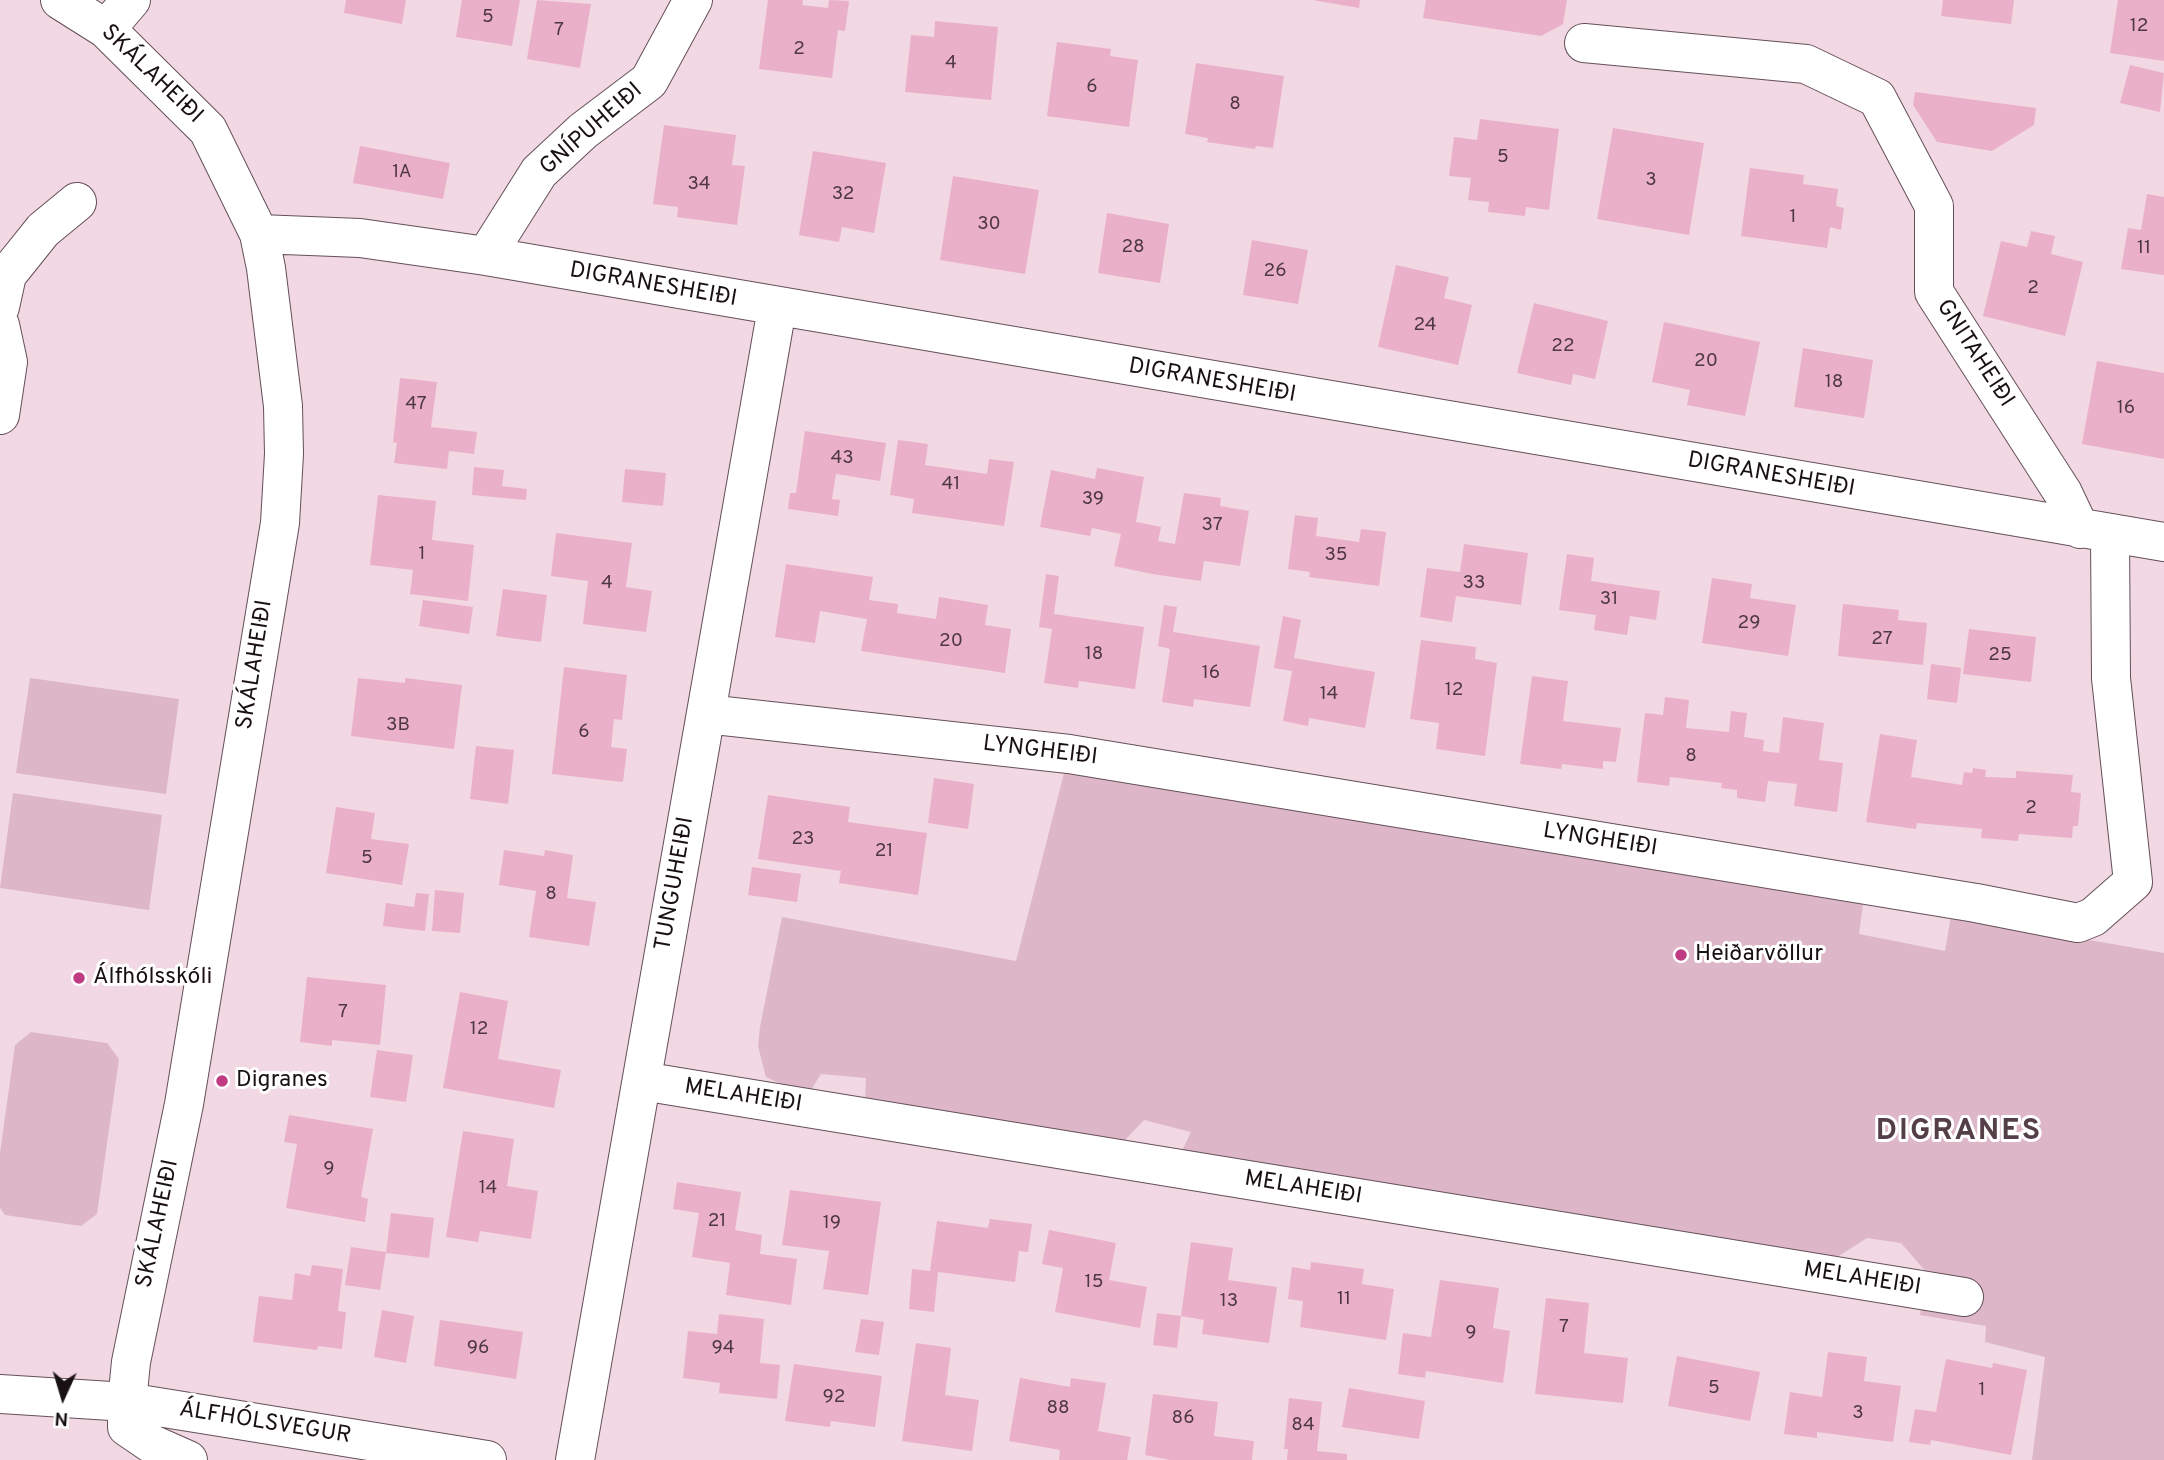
<!DOCTYPE html>
<html>
<head>
<meta charset="utf-8">
<style>
  body { margin:0 }
  #map { position:relative; width:2164px; height:1460px; overflow:hidden; background:#f1d8e2; font-family:Overpass,sans-serif }
  canvas { display:block }
  .north { position:absolute; left:28px; top:1362px; width:70px; height:70px; -webkit-text-stroke:5px #fff; paint-order:stroke; rotate:184deg; font-size:19px; font-weight:700; line-height:28px; text-align:center; color:#191014 }
  .north::after { content:''; display:block; margin:auto; width:24px; height:32px; background:#191014; clip-path:polygon(50% 0,100% 100%,50% 72%,0 100%) }
</style>
</head>
<body>
<div id="map">
<canvas width="2164" height="1460"></canvas>
<div class="north">N</div>
</div>
<script>
const context = document.querySelector('canvas').getContext('2d');
context.lineJoin = 'round';
function paint(path, color) { context.fillStyle = color; context.fill(path, 'evenodd'); }
const toPath = rows => new Path2D(rows.map(r => 'M' + r).join(''));
function trace(path, color, width, dash) { context.strokeStyle = color; context.lineWidth = width; context.lineCap = dash ? 'butt' : 'round'; context.setLineDash(dash || []); context.stroke(path); }
function label(font, color, halo, rows, align = 'center') {
  context.font = font + ' Overpass,sans-serif'; context.lineWidth = 6; context.setLineDash([]); context.textBaseline = 'middle'; context.strokeStyle = halo; context.fillStyle = color; for (const [text, x, y, turn = 0] of rows) {
    context.save(); context.translate(x, y); context.rotate((+turn || 0) * Math.PI / 180); context.textAlign = isNaN(turn) ? turn : align; if (halo) context.strokeText(text, 0, 0); context.fillText(text, 0, 0); context.restore();
  }
}
paint(toPath([
  [30,678,179,699,166,794,16,773],
  [1069,754,1863,904,1859,934,1945,951,1951,916,2164,953,2164,1460,2032,1460,2045,1357,1985,1342,1986,1326,1920,1315,1927,1273,1901,1243,1867,1238,1834,1259,1182,1151,1191,1132,1144,1120,1124,1141,865,1101,866,1078,821,1074,807,1096,766,1077,758,1046,760,1027,782,917,1016,961],
  [13,793,162,815,149,910,0,888],
  [31,1032,107,1043,119,1059,97,1214,81,1226,5,1215,0,1208,0,1153,15,1045]
]), '#ddb7c7');
paint(toPath([
  [346,0,406,0,402,24,344,13],
  [462,0,520,0,512,46,456,37],
  [537,0,591,4,580,68,527,59],
  [768,0,803,0,802,5,828,8,829,0,849,1,845,31,838,30,832,78,759,69],
  [1313,0,1360,0,1359,8],
  [1426,0,1567,0,1563,24,1541,36,1423,18],
  [1943,0,2014,0,2011,24,1941,16],
  [2118,0,2164,0,2164,61,2110,53],
  [935,21,998,27,991,100,905,92,911,35,934,37],
  [1057,42,1111,49,1110,56,1138,60,1129,127,1047,116],
  [1196,63,1284,76,1273,148,1256,146,1255,149,1207,142,1208,138,1185,134],
  [2130,65,2164,73,2160,112,2120,103],
  [1915,92,2036,108,2034,125,1992,151,1937,142,1913,105],
  [1480,119,1559,129,1549,210,1526,207,1525,216,1488,212,1489,202,1468,200,1471,178,1449,176,1454,137,1477,140],
  [664,125,736,135,732,165,745,166,737,225,677,217,678,207,653,204],
  [1613,128,1704,143,1689,235,1597,219],
  [360,146,450,163,443,199,353,183],
  [813,151,886,163,874,233,842,227,839,242,799,235],
  [1750,168,1804,175,1803,184,1838,189,1836,206,1844,208,1841,230,1830,227,1827,248,1741,236],
  [953,176,1039,190,1025,274,940,260],
  [2147,194,2164,197,2164,275,2121,269,2128,228,2141,230],
  [1107,213,1169,224,1160,283,1098,273],
  [2031,231,2055,236,2051,254,2083,262,2065,336,1983,316,2001,241,2027,247],
  [1252,240,1308,250,1298,304,1243,295],
  [1396,265,1449,277,1444,298,1472,305,1458,365,1378,347],
  [1534,303,1608,321,1595,379,1573,374,1571,385,1517,373],
  [1664,322,1760,342,1745,416,1687,405,1690,390,1652,382],
  [1803,348,1873,360,1864,418,1794,407],
  [2097,361,2164,373,2164,459,2082,444],
  [400,378,437,382,431,427,477,432,474,454,449,451,447,469,394,463,397,443,393,442],
  [805,431,886,443,880,481,836,474,832,499,840,500,838,516,788,509,790,493,796,493],
  [898,440,928,444,925,465,987,474,989,459,1014,462,1004,526,912,513,914,499,890,495],
  [474,467,504,470,502,486,527,489,526,500,472,495],
  [1097,468,1144,477,1136,522,1161,527,1158,541,1175,544,1184,493,1221,498,1220,506,1249,511,1240,566,1204,561,1201,581,1152,574,1114,566,1121,534,1092,528,1090,536,1040,527,1051,470,1095,479],
  [625,469,666,473,663,506,622,502],
  [378,495,436,501,432,540,474,545,468,601,410,594,413,570,370,565],
  [1295,515,1318,518,1316,536,1359,542,1361,529,1386,532,1379,586,1309,577,1310,572,1288,569],
  [556,533,632,543,626,587,652,591,646,632,583,624,588,581,551,576],
  [1464,544,1528,553,1521,605,1456,596,1452,622,1420,617,1427,568,1460,572],
  [1567,554,1594,558,1591,581,1660,591,1656,620,1630,616,1627,635,1594,630,1596,615,1559,610],
  [786,564,873,577,869,600,898,604,897,613,936,619,939,597,988,605,985,625,1011,629,1005,673,861,651,867,619,820,611,815,643,775,637],
  [1046,574,1059,576,1054,614,1144,627,1135,689,1079,681,1078,688,1044,683,1052,629,1039,627],
  [1712,578,1752,584,1750,598,1796,605,1788,656,1702,643],
  [503,589,547,595,541,642,496,636],
  [423,600,473,607,469,634,419,626],
  [1843,604,1899,610,1898,620,1927,623,1923,665,1838,656],
  [1164,605,1177,607,1173,632,1260,646,1250,707,1194,699,1193,707,1162,702,1170,649,1158,646],
  [1283,616,1301,620,1294,658,1375,672,1365,728,1309,718,1308,726,1283,721,1292,671,1274,668],
  [1969,629,2036,637,2031,682,1963,674],
  [1421,640,1476,647,1475,659,1497,663,1485,756,1436,749,1439,723,1410,719],
  [1931,664,1961,668,1957,703,1927,699],
  [564,667,627,675,622,720,614,719,611,747,627,749,623,782,552,774],
  [1532,676,1568,681,1563,721,1621,728,1616,762,1603,761,1603,769,1562,764,1561,769,1520,764],
  [358,678,405,683,405,678,462,685,454,749,351,736],
  [1665,697,1689,700,1686,728,1729,732,1731,711,1747,713,1744,737,1764,740,1763,751,1779,753,1783,717,1824,723,1819,760,1843,763,1837,812,1794,806,1797,784,1768,781,1765,802,1737,798,1737,790,1721,788,1722,783,1670,777,1669,786,1637,782,1645,713,1663,715],
  [1880,734,1917,740,1911,777,1962,785,1964,772,1972,773,1973,768,1986,770,1985,777,2016,778,2016,771,2073,775,2071,792,2081,793,2078,826,2073,826,2072,838,2019,834,2018,841,1981,838,1982,829,1917,823,1916,829,1866,822],
  [476,746,514,750,508,804,470,799],
  [934,778,974,784,968,829,928,823],
  [768,795,850,807,848,822,927,833,918,895,839,883,841,871,758,859],
  [336,807,375,813,371,839,409,844,402,885,326,873],
  [504,850,544,856,545,850,573,855,567,898,596,902,589,946,529,937,536,891,499,885],
  [752,867,801,874,797,902,748,895],
  [435,890,464,893,460,933,432,931],
  [416,893,429,894,425,931,383,926,386,903,414,907],
  [307,977,386,985,380,1045,332,1040,332,1046,300,1042],
  [460,992,508,1001,498,1059,561,1070,554,1108,443,1088],
  [377,1050,413,1055,406,1102,370,1097],
  [289,1115,373,1129,361,1197,368,1199,365,1222,286,1208,297,1144,284,1142],
  [463,1131,514,1139,507,1186,538,1191,531,1239,480,1231,478,1242,446,1237],
  [677,1182,741,1192,735,1230,762,1235,760,1254,797,1259,791,1305,726,1295,730,1263,692,1257,699,1213,673,1209],
  [790,1190,881,1202,868,1295,823,1289,829,1251,782,1245],
  [391,1213,434,1218,429,1258,386,1253],
  [990,1219,1032,1224,1028,1252,1019,1251,1015,1282,938,1272,934,1312,909,1309,912,1269,930,1271,937,1221,988,1228],
  [1049,1230,1116,1243,1109,1280,1147,1287,1140,1328,1055,1312,1063,1268,1042,1264],
  [1191,1242,1233,1248,1228,1280,1277,1287,1269,1343,1202,1334,1204,1320,1181,1316],
  [351,1247,386,1252,380,1290,345,1285],
  [1311,1262,1364,1269,1362,1284,1394,1289,1386,1340,1300,1327,1303,1301,1288,1299,1292,1267,1310,1270],
  [312,1265,343,1269,338,1311,346,1312,342,1349,318,1346,317,1350,253,1342,259,1296,292,1300,295,1273,310,1276],
  [1440,1280,1499,1288,1493,1328,1510,1331,1503,1383,1426,1371,1425,1378,1398,1374,1403,1333,1431,1337],
  [1546,1298,1589,1303,1584,1353,1628,1358,1623,1403,1535,1394],
  [382,1310,414,1316,406,1363,374,1357],
  [1157,1313,1181,1316,1177,1348,1153,1345],
  [719,1314,764,1319,760,1363,780,1365,777,1399,719,1393,720,1383,683,1378,688,1331,717,1334],
  [861,1319,884,1322,879,1355,855,1352],
  [440,1320,523,1332,516,1379,434,1366],
  [916,1343,951,1348,945,1395,979,1400,972,1451,902,1441],
  [1828,1352,1867,1357,1864,1381,1901,1386,1893,1442,1817,1432,1817,1438,1784,1434,1790,1392,1822,1397],
  [1677,1356,1760,1372,1750,1421,1668,1406],
  [1946,1359,1992,1368,1993,1363,2027,1370,2011,1455,1931,1440,1930,1445,1909,1442,1915,1409,1936,1412],
  [794,1364,882,1376,875,1427,831,1421,830,1427,785,1421],
  [1020,1378,1070,1387,1071,1378,1106,1383,1098,1431,1131,1437,1127,1460,1059,1460,1060,1450,1009,1441],
  [1349,1388,1425,1401,1419,1439,1342,1427],
  [1153,1394,1218,1402,1214,1436,1254,1441,1252,1460,1170,1460,1145,1455],
  [1289,1398,1322,1402,1317,1451,1347,1454,1347,1460,1287,1460,1288,1449,1284,1449]
]), '#ebb0c9');
const minor = toPath([
  [60,0,106,29,208,130,259,234,266,268,283,406,284,454,280,523,184,1104,131,1362,127,1402,127,1427,152,1444,188,1460],
  [106,29,131,0],
  [1584,43,1806,64,1877,98,1934,206,1934,292,2063,493,2080,529],
  [259,234,360,238,486,256,2164,542],
  [486,256,539,172,583,131,649,81,693,0],
  [0,307,7,275,43,230,77,202],
  [0,325,8,362,0,415],
  [706,714,1069,754,1976,903,2078,923,2093,917,2133,882,2111,678,2110,534],
  [642,1081,1964,1297],
  [0,1394,127,1402,487,1460],
  [575,1460,777,308]
]);
trace(minor, '#655059', 40);
trace(minor, '#fff', 38);
for (const [x, y, r, color] of [
  [1681,955,7,"#bf3c82"],
  [79,978,7,"#bf3c82"],
  [222,1081,7,"#bf3c82"]
]) { const dot = new Path2D(); dot.arc(x, y, r, 0, 2 * Math.PI); context.fillStyle = color; context.fill(dot); trace(dot, '#fff', 2.5); }
label('19px', '#4e3841', null, [
  ["5",488,18],
  ["12",2139,27],
  ["7",559,31],
  ["2",799,50],
  ["4",951,64],
  ["6",1092,88],
  ["8",1235,105],
  ["5",1503,158],
  ["1A",402,173],
  ["3",1651,181],
  ["34",699,185],
  ["32",843,195],
  ["1",1793,218],
  ["30",989,225],
  ["28",1133,248],
  ["11",2144,249],
  ["26",1275,272],
  ["2",2033,289],
  ["24",1425,326],
  ["22",1563,347],
  ["20",1706,362],
  ["18",1834,383],
  ["47",416,405],
  ["16",2126,409],
  ["43",842,459],
  ["41",951,485],
  ["39",1093,500],
  ["37",1212,526],
  ["1",422,555],
  ["35",1336,556],
  ["4",607,584],
  ["33",1474,584],
  ["31",1609,600],
  ["29",1749,624],
  ["27",1882,640],
  ["20",951,642],
  ["18",1094,655],
  ["25",2000,656],
  ["16",1211,674],
  ["12",1454,691],
  ["14",1329,695],
  ["3B",398,726],
  ["6",584,733],
  ["8",1691,757],
  ["2",2031,809],
  ["23",803,840],
  ["21",884,852],
  ["5",367,859],
  ["8",551,895],
  ["7",343,1013],
  ["12",479,1030],
  ["9",329,1170],
  ["14",488,1189],
  ["21",717,1222],
  ["19",832,1224],
  ["15",1094,1283],
  ["11",1344,1300],
  ["13",1229,1302],
  ["7",1564,1328],
  ["9",1471,1334],
  ["96",478,1349],
  ["94",723,1349],
  ["5",1714,1389],
  ["1",1982,1391],
  ["92",834,1398],
  ["88",1058,1409],
  ["3",1858,1414],
  ["86",1183,1419],
  ["84",1303,1426]
]);
label('23px', '#191014', '#fff', [
  ["SKÁLAHEIÐI",151,75,44],
  ["GNÍPUHEIÐI",592,130,-41],
  ["DIGRANESHEIÐI",653,286,10],
  ["GNITAHEIÐI",1974,354,57],
  ["DIGRANESHEIÐI",1212,382,10],
  ["DIGRANESHEIÐI",1771,476,10],
  ["SKÁLAHEIÐI",256,665,-81],
  ["LYNGHEIÐI",1040,752,7],
  ["LYNGHEIÐI",1600,841,9],
  ["TUNGUHEIÐI",676,884,-80],
  ["MELAHEIÐI",743,1097,9],
  ["MELAHEIÐI",1303,1189,9],
  ["SKÁLAHEIÐI",159,1224,-78],
  ["MELAHEIÐI",1862,1280,9],
  ["ÁLFHÓLSVEGUR",265,1424,9]
]);
label('23px', '#191014', '#fff', [
  ["Heiðarvöllur",1695,955],
  ["Álfhólsskóli",93,978],
  ["Digranes",236,1081]
], 'left');
context.letterSpacing = '2px';
label('bold 30px', '#543f48', '#fff', [
  ["DIGRANES",1959,1133]
]);
context.letterSpacing = '0px';
</script>
</body>
</html>
